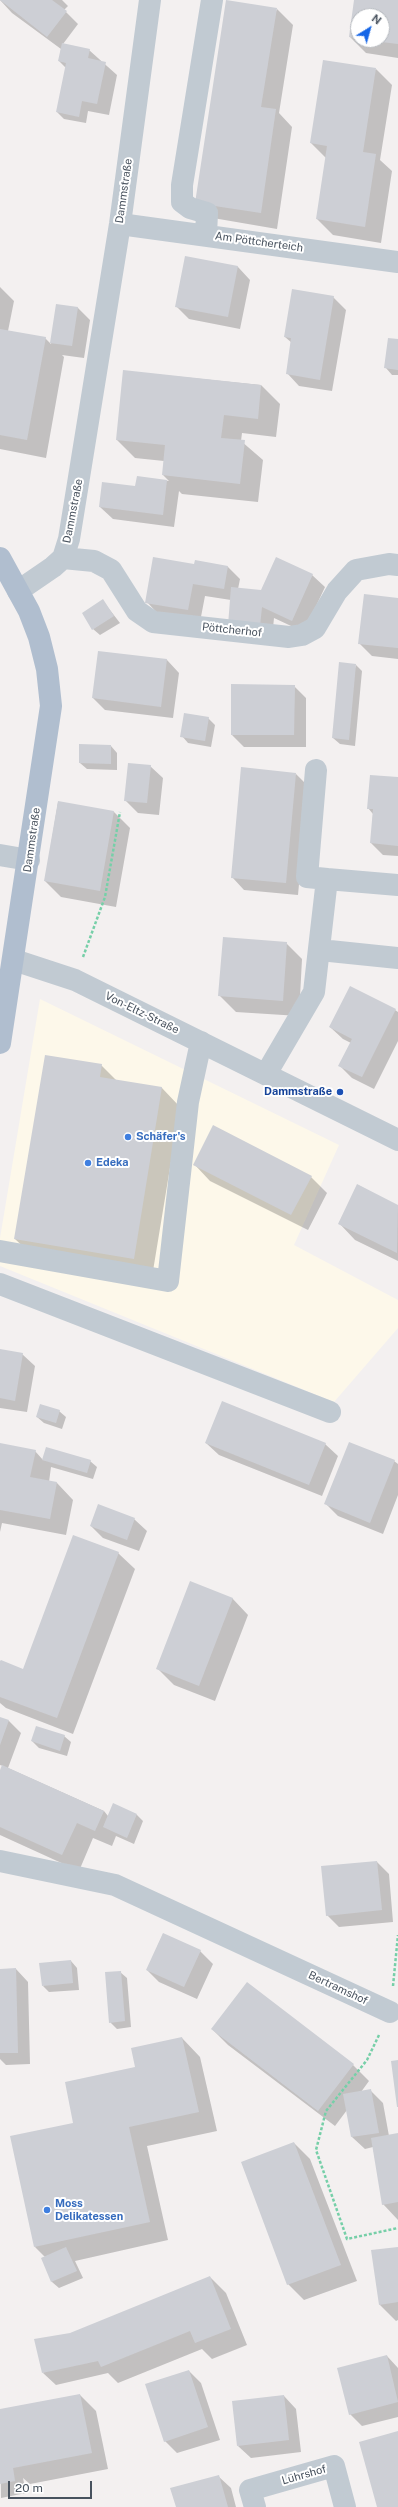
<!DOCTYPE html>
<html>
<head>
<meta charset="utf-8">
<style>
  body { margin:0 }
  #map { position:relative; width:398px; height:2507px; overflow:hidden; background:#f3f0f0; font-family:"Public Sans",sans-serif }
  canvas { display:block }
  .north { position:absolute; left:350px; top:8px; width:40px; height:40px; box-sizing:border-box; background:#fff; border:1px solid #b6babf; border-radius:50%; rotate:37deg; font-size:11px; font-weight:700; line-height:16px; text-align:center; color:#48525e }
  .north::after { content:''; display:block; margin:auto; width:14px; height:18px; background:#1666e7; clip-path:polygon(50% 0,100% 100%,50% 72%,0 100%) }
  .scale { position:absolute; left:8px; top:2481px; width:84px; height:18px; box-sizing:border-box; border:2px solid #48525e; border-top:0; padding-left:5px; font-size:12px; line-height:14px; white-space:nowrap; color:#48525e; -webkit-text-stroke:3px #fff; paint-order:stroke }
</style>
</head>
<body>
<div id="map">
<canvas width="398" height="2507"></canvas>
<div class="north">N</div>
<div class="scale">20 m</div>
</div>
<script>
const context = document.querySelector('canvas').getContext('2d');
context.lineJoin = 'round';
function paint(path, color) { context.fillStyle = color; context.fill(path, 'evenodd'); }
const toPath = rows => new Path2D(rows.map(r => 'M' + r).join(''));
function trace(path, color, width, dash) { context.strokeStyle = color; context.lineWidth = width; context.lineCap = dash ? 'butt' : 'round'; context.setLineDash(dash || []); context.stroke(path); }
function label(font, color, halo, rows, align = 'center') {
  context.font = font + ' "Public Sans",sans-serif'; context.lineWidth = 4; context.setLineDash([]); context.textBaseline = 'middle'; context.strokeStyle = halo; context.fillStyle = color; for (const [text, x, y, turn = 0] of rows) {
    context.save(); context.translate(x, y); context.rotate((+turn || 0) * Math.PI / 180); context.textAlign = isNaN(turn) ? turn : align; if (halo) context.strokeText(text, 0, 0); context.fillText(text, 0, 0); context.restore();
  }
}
paint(toPath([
  [40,999,339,1145,294,1245,398,1300,398,1328,334,1402,0,1266,0,1238]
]), '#fdf8ea');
paint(toPath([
  [0,0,62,0,68,6,64,10,78,24,63,44,89,50,117,75,109,115,88,111,86,123,64,119,57,112,66,68,59,61,61,49,12,13],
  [355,0,398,0,398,58,366,53,350,37],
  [358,16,382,16,382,40,358,40],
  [277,9,293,25,279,113,292,127,277,229,213,218,196,202],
  [376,69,392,85,380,160,392,171,381,243,333,235,317,219,326,158,311,143],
  [186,257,238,267,250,280,240,329,189,319,176,306],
  [0,287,14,301,8,331,45,338,51,344,57,305,78,308,90,320,84,358,62,355,64,357,46,458,0,449],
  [333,297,346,310,332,391,299,386,287,373,292,343,285,337],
  [398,340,398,375,392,375,386,368],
  [124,371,261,385,280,404,276,437,242,433,241,441,263,460,258,502,182,494,179,491,174,527,113,519,100,507,136,487,138,477,169,481,163,475,164,461,135,458,117,440],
  [195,566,228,567,240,579,238,589,262,591,312,575,325,587,304,632,274,618,272,638,231,600,205,596,200,622,159,615,147,602],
  [398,599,398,659,372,656,359,643],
  [103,601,120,623,100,635,93,629],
  [99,652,167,660,179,673,173,718,105,710,93,698],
  [356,665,362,671,355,746,340,744,333,738],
  [294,686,306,698,306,747,244,747,232,735],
  [208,718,215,725,211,747,188,743,182,736],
  [111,746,117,753,117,770,87,769,80,763],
  [150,766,163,778,159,815,138,813,125,800],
  [296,774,308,786,298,895,244,890,232,877],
  [398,778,398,865,398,856,383,855,371,843,373,814,368,808],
  [58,802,114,812,130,828,116,907,61,897,45,881],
  [286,943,302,959,299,1016,236,1012,220,996],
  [395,1010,398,1012,398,1041,374,1089,352,1078,340,1066,351,1043,343,1039,330,1027],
  [101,1065,117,1081,162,1088,180,1107,152,1277,34,1257,15,1239],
  [194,1164,311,1177,327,1193,308,1230,210,1181],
  [358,1185,398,1206,398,1261,355,1240,339,1223],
  [0,1350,22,1354,35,1366,27,1412,0,1408],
  [59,1411,66,1417,62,1429,44,1423,37,1417],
  [206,1443,325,1444,338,1456,322,1496,219,1455],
  [0,1444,35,1451,43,1460,90,1461,97,1467,93,1479,51,1467,49,1482,57,1483,73,1500,66,1535,2,1523,0,1532],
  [394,1461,398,1464,398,1495,383,1534,338,1516,326,1504],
  [134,1519,147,1531,139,1551,103,1538,91,1526],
  [118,1553,135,1569,73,1734,6,1708,0,1703,0,1664,24,1670],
  [232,1598,248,1615,215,1701,174,1685,157,1668],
  [0,1718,9,1721,21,1733,8,1768,104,1811,108,1816,114,1805,137,1815,143,1821,134,1844,116,1836,112,1846,93,1838,79,1871,0,1835,0,1772,3,1766,0,1765],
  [64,1736,71,1742,67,1756,39,1748,32,1741],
  [377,1862,389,1874,393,1922,339,1927,327,1915],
  [163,1934,200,1951,213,1964,197,1999,159,1982,147,1970],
  [71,1961,77,1968,79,1990,49,1992,43,1986],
  [16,1969,28,1982,30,2064,6,2065,0,2059,0,1970],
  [120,1972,127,1978,131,2027,117,2029,110,2022],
  [212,2029,353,2065,369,2081,361,2092,370,2090,383,2103,389,2136,398,2134,398,2220,383,2204,373,2147,365,2149,352,2137,347,2110,335,2126,228,2045],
  [182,2038,200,2057,217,2131,147,2146,168,2240,75,2261,83,2278,59,2288,52,2282,42,2258,45,2257,35,2247,74,2124,136,2068],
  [294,2143,310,2159,357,2281,304,2300,288,2284],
  [398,2248,398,2320,396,2321,380,2305],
  [210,2277,226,2293,247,2345,212,2359,202,2349,118,2383,108,2373,56,2385,43,2373,71,2334],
  [387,2356,398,2368,398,2417,362,2426,350,2414],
  [189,2371,201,2383,220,2440,177,2453,165,2441],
  [80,2395,96,2411,108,2469,30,2484,23,2478,26,2493,1,2498,0,2410],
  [284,2396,296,2409,301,2452,251,2458,238,2446],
  [218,2476,231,2488,236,2507,177,2507]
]), '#0003');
paint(toPath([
  [0,0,52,0,67,11,47,37],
  [226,0,277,8,261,107,276,109,261,213,195,203],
  [354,0,398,0,398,44,374,41,382,40,382,16,358,16,358,38,349,37],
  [62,43,90,49,88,58,106,62,97,104,82,101,79,117,56,112,66,63,58,61],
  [323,60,376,68,363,152,376,154,365,227,316,219,327,146,310,143],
  [185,256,238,266,228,317,175,307],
  [292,289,334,296,320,380,286,374,291,338,284,337],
  [56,304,78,307,72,346,50,343],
  [0,329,46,337,27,440,0,435],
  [388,338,398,339,398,370,384,368],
  [123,370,261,385,258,419,224,415,221,438,245,440,240,484,162,475,165,445,116,440],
  [137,476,167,480,163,515,99,507,102,482,135,486],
  [153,557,194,564,195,560,228,566,224,589,193,584,188,610,145,603],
  [276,557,313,574,292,621,262,607,260,626,228,625,231,587,261,590],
  [364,594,398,598,398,648,358,644],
  [103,599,114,616,92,630,82,613],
  [98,651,167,659,161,707,92,698],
  [339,662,356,664,349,740,332,738],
  [231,684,295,685,294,735,231,735],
  [184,713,209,717,205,741,180,737],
  [79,744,111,745,111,764,79,763],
  [128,763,151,765,147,803,124,801],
  [241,767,296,773,286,883,231,878],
  [370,775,398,777,398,846,370,843,373,809,367,809],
  [58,801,114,811,100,891,44,881],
  [223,937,287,942,283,1001,218,996],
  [350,986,396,1009,362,1077,338,1066,352,1039,329,1027],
  [45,1055,102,1064,100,1077,162,1087,134,1259,14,1239],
  [213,1125,312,1176,291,1215,193,1165],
  [357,1184,398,1205,397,1253,338,1224],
  [0,1349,23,1353,15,1401,0,1398],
  [222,1401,326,1443,309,1485,205,1443],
  [40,1404,60,1410,56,1423,36,1417],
  [349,1442,395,1460,370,1523,324,1504],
  [0,1443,36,1450,30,1477,57,1482,50,1519,0,1510],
  [46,1447,91,1460,87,1473,42,1460],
  [98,1504,135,1518,127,1540,90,1526],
  [73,1535,119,1552,57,1718,0,1697,0,1661,1,1660,23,1669],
  [190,1581,233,1598,199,1686,156,1669],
  [0,1717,9,1720,0,1745],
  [36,1726,65,1735,60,1751,31,1741],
  [2,1765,104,1811,95,1831,77,1823,62,1855,0,1827,0,1770],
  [113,1803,137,1814,127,1838,103,1827],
  [377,1861,382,1910,326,1916,321,1866],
  [163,1933,201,1950,184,1987,146,1970],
  [71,1960,73,1983,42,1986,39,1963],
  [16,1968,18,2053,0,2053,0,1969],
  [121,1971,125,2021,109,2023,105,1972],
  [247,1982,354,2064,318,2111,211,2029],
  [182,2037,199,2112,129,2127,150,2222,34,2247,10,2136,73,2123,65,2082,135,2067,131,2048],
  [398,2060,398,2107,397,2107,391,2061],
  [371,2089,379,2133,351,2137,343,2094],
  [398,2133,398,2202,382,2205,371,2138],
  [294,2142,341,2265,287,2285,241,2162],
  [66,2247,77,2271,51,2282,41,2258],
  [398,2247,398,2302,379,2305,371,2250],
  [210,2276,231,2329,195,2343,190,2331,101,2367,98,2361,42,2373,34,2339,70,2333],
  [387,2355,398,2402,349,2415,337,2368],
  [189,2370,208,2427,164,2442,145,2384],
  [80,2394,92,2453,13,2468,15,2481,0,2484,0,2409],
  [284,2395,289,2440,237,2446,232,2401],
  [398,2431,398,2507,377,2507,359,2442],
  [219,2475,228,2507,176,2507,170,2488]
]), '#cdcfd5');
trace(toPath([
  [83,957,105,897,120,812],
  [393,1986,398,1935],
  [379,2035,367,2060,326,2111,316,2150,347,2239,398,2228]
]), '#76cfa8', 2.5, [3, 2]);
trace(toPath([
  [120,224,398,262],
  [206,235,207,213,190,208,182,202,182,185,212,0],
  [63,558,94,561,111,570,137,611,153,622,289,637,302,635,315,628,337,591,356,570,389,564,398,565],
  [18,591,53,567,63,558,69,539,120,224,150,0],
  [316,770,307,877,327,879],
  [0,855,29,860],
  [320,950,398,958],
  [14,960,75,980,398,1140],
  [266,1074,314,992,327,879,398,885],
  [0,1251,168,1281,188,1102,201,1042],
  [0,1284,330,1412],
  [0,1861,115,1885,390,2012],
  [255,2507,250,2490,334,2466,345,2507]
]), '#c1cad2', 22);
trace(toPath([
  [0,558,29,611,39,637,47,669,51,706,0,1043]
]), '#b0becf', 22);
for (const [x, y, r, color] of [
  [340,1092,4,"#1a4fb4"],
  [128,1137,4,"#3f7fe0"],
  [88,1163,4,"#3f7fe0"],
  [47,2210,4,"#3f7fe0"]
]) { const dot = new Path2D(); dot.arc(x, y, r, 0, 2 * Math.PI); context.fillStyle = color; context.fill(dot); trace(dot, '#fff', 1.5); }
label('11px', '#48525e', '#fff', [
  ["Dammstraße",124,191,-82],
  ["Am Pöttcherteich",259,242,8],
  ["Dammstraße",73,511,-79],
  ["Pöttcherhof",232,630,6],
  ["Dammstraße",32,840,-82],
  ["Von-Eltz-Straße",142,1013,26],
  ["Bertramshof",338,1988,25],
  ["Lührshof",304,2475,-16]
]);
label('bold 11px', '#164399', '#fff', [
  ["Dammstraße",332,1092]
], 'right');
label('bold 11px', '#366cbe', '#fff', [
  ["Schäfer's",136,1137],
  ["Edeka",96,1163],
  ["Moss",55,2204],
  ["Delikatessen",55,2217]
], 'left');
</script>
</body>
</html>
